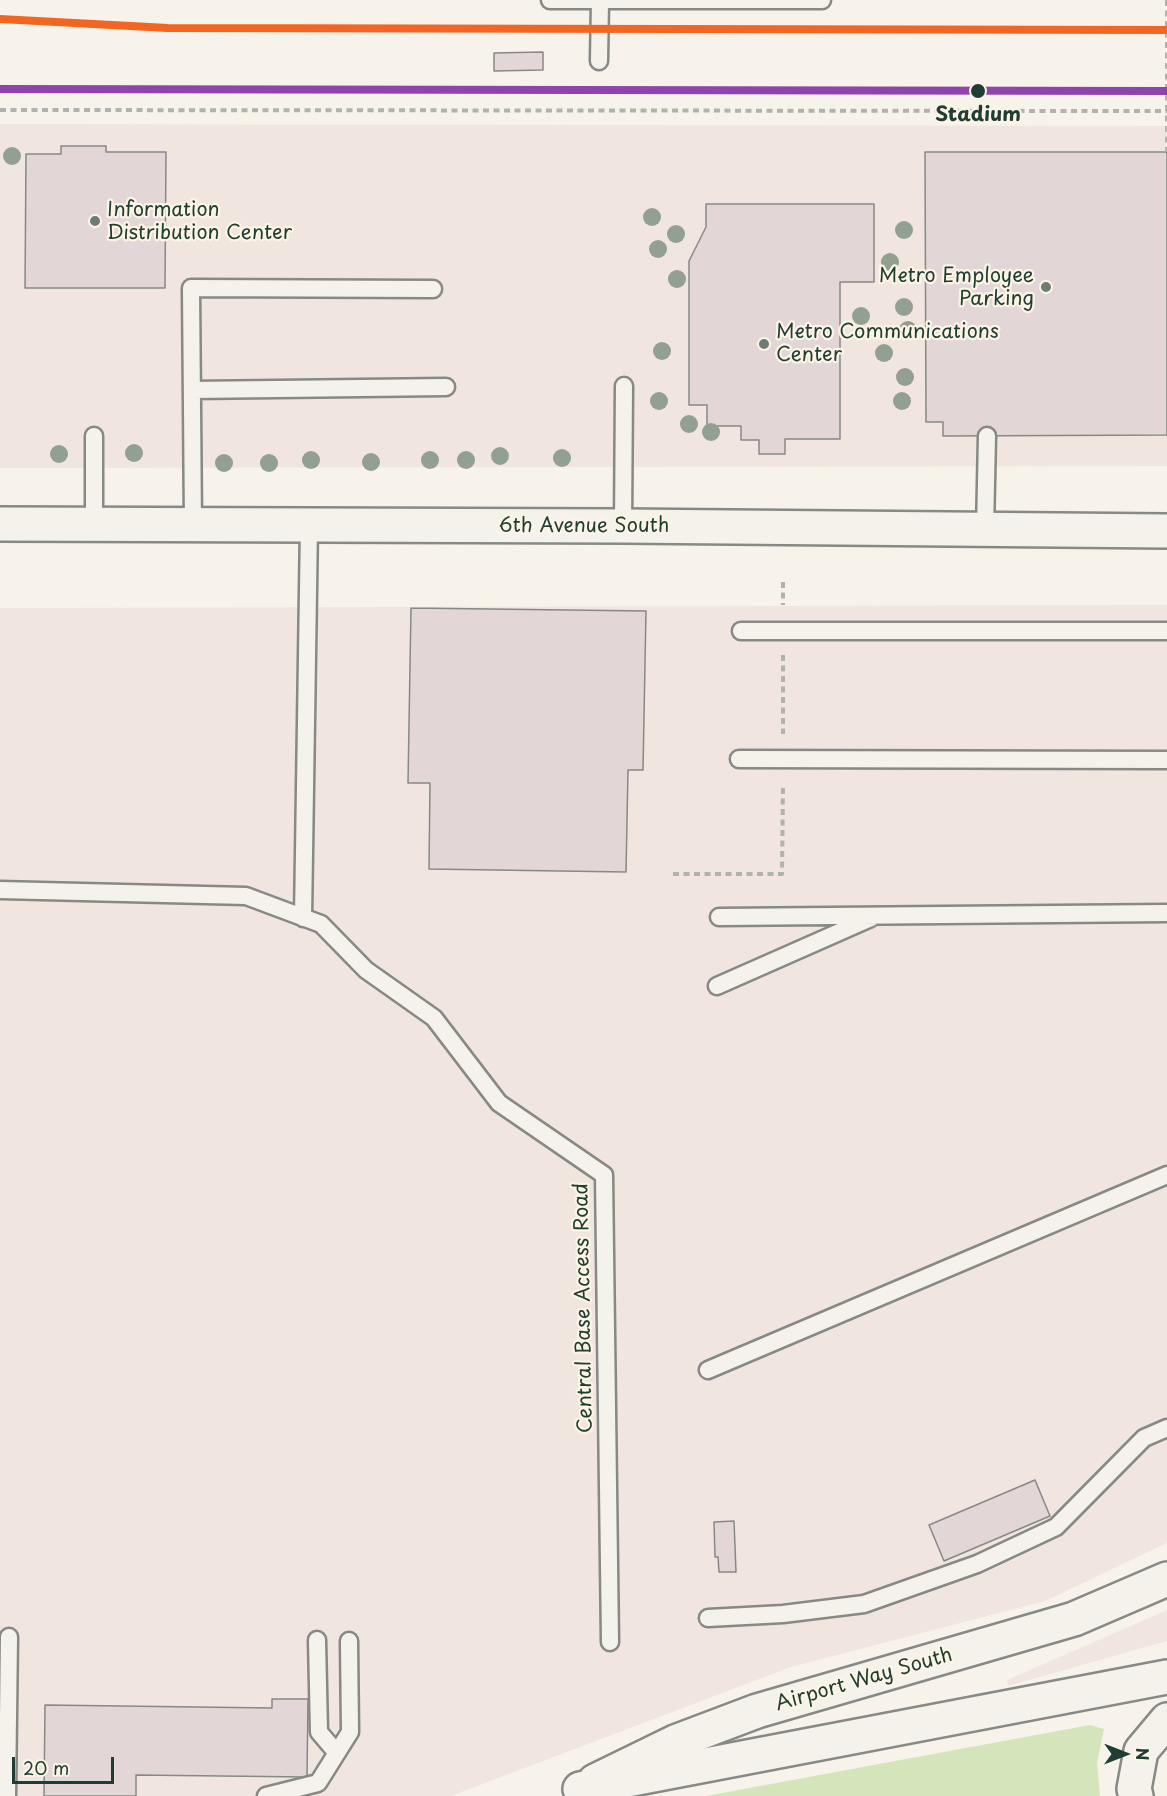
<!DOCTYPE html>
<html>
<head>
<meta charset="utf-8">
<style>
  body { margin:0 }
  #map { position:relative; width:1167px; height:1796px; overflow:hidden; background:#f7f3ea; font-family:"Playpen Sans",sans-serif }
  canvas { display:block }
  .north { position:absolute; left:1095px; top:1724px; width:60px; height:60px; -webkit-text-stroke:4px #fcf5e5; paint-order:stroke; rotate:90deg; font-size:16px; font-weight:700; line-height:24px; text-align:center; color:#1f3d34 }
  .north::after { content:''; display:block; margin:auto; width:21px; height:27px; background:#1f3d34; clip-path:polygon(50% 0,100% 100%,50% 72%,0 100%) }
  .scale { position:absolute; left:12px; top:1757px; width:102px; height:27px; box-sizing:border-box; border:3px solid #1f3d34; border-top:0; padding-left:8px; font-size:18px; line-height:21px; white-space:nowrap; color:#1f3d34; -webkit-text-stroke:4px #fcf5e5; paint-order:stroke }
</style>
</head>
<body>
<div id="map">
<canvas width="1167" height="1796"></canvas>
<div class="north">N</div>
<div class="scale">20 m</div>
</div>
<script>
const context = document.querySelector('canvas').getContext('2d');
context.lineJoin = 'round';
function paint(path, color) { context.fillStyle = color; context.fill(path, 'evenodd'); }
const toPath = rows => new Path2D(rows.map(r => 'M' + r).join(''));
function trace(path, color, width, dash) { context.strokeStyle = color; context.lineWidth = width; context.lineCap = dash ? 'butt' : 'round'; context.setLineDash(dash || []); context.stroke(path); }
function label(font, color, halo, rows, align = 'center') {
  context.font = font + ' "Playpen Sans",sans-serif'; context.lineWidth = 4.5; context.setLineDash([]); context.textBaseline = 'middle'; context.strokeStyle = halo; context.fillStyle = color; for (const [text, x, y, turn = 0] of rows) {
    context.save(); context.translate(x, y); context.rotate((+turn || 0) * Math.PI / 180); context.textAlign = isNaN(turn) ? turn : align; if (halo) context.strokeText(text, 0, 0); context.fillText(text, 0, 0); context.restore();
  }
}
paint(toPath([
  [0,124,1167,126,1167,466,0,468],
  [1167,605,1167,1543,1045,1601,791,1667,451,1796,0,1796,0,608],
  [1167,1610,1167,1641,1008,1686,1007,1680]
]), '#f1e5df');
paint(toPath([
  [1090,1725,1104,1729,1097,1763,1100,1796,706,1796]
]), '#d4e5bb');
const building = toPath([
  [543,52,543,70,494,71,494,53,543,52],
  [61,146,106,146,106,152,166,152,165,288,25,288,26,154,61,154,61,146],
  [925,152,1167,152,1167,435,943,436,943,422,926,422,925,152],
  [706,204,874,204,874,282,840,282,840,439,785,439,785,454,759,454,759,440,741,440,741,426,707,426,707,405,689,405,689,261,706,227,706,204],
  [411,608,646,611,643,770,628,770,626,872,429,869,430,783,408,783,411,608],
  [1035,1480,1050,1516,944,1561,929,1525,1035,1480],
  [734,1521,736,1572,719,1572,718,1557,715,1557,714,1522,734,1521],
  [272,1699,308,1699,307,1777,136,1775,136,1796,44,1796,45,1705,272,1708,272,1699]
]);
paint(building, '#e2d6d7');
trace(building, '#868984', 1.5);
const lane = toPath([
  [550,0,822,0],
  [599,61,600,1],
  [192,390,446,387],
  [94,436,94,524],
  [193,525,191,288,433,289],
  [623,526,624,386],
  [985,530,987,436],
  [741,631,1167,631],
  [739,759,1167,760],
  [0,890,246,896,321,924,366,970,434,1018,499,1103,604,1175,610,1642],
  [719,917,1167,913],
  [303,918,309,525],
  [717,986,871,918],
  [708,1370,1167,1175],
  [708,1618,783,1614,864,1604,977,1564,1056,1527,1144,1438,1167,1428],
  [317,1640,319,1732,336,1752],
  [7,1796,9,1637],
  [266,1796,318,1783,350,1732,349,1641]
]);
const secondary = toPath([
  [0,524,623,526,1167,531],
  [595,1781,675,1742,757,1711,1074,1619,1167,1579]
]);
const highway = toPath([
  [580,1789,1167,1677],
  [1136,1796,1134,1789,1141,1751,1167,1720]
]);
trace(lane, '#868984', 21);
trace(secondary, '#868984', 38);
trace(highway, '#868984', 38);
trace(toPath([
  [0,110,1167,111],
  [783,582,783,605],
  [783,655,783,734],
  [673,874,782,874,783,784]
]), '#b0b2ad', 4, [6, 4.5]);
trace(lane, '#f5f2ec', 16);
trace(secondary, '#f5f2ec', 33);
trace(highway, '#f5f2ec', 33);
trace(toPath([
  [1167,0,1167,152]
]), '#b0b2ad', 4, [6, 4.5]);
trace(toPath([
  [0,19,168,28,1167,30]
]), '#f26522', 8);
trace(toPath([
  [0,89,1167,91]
]), '#8e44ad', 8);
context.fillStyle = '#91a090';
for (const [x, y] of [
  [12,156],
  [652,217],
  [904,230],
  [676,234],
  [658,249],
  [890,262],
  [677,279],
  [904,307],
  [861,316],
  [908,330],
  [662,351],
  [884,353],
  [905,377],
  [659,401],
  [902,401],
  [689,424],
  [711,432],
  [134,453],
  [59,454],
  [500,456],
  [562,458],
  [311,460],
  [430,460],
  [466,460],
  [371,462],
  [224,463],
  [269,463]
]) { context.beginPath(); context.arc(x, y, 9, 0, 2 * Math.PI); context.fill(); }
for (const [x, y, r, color] of [
  [978,91,8,"#1f3d34"],
  [95,221,6,"#6b7d74"],
  [1046,287,6,"#6b7d74"],
  [764,344,6,"#6b7d74"]
]) { const dot = new Path2D(); dot.arc(x, y, r, 0, 2 * Math.PI); context.fillStyle = color; context.fill(dot); trace(dot, '#fcf5e5', 2); }
label('bold 20px', '#1f3d34', '#fcf5e5', [
  ["Stadium",978,115]
]);
label('20px', '#1f3d34', '#fcf5e5', [
  ["Information",107,210],
  ["Distribution Center",107,233],
  ["Metro Employee",1034,276,"right"],
  ["Parking",1034,299,"right"],
  ["Metro Communications",776,332],
  ["Center",776,355]
], 'left');
label('20px', '#1f3d34', '#fcf5e5', [
  ["6th Avenue South",584,526],
  ["Central Base Access Road",584,1308,-91],
  ["Airport Way South",864,1680,-16]
]);
</script>
</body>
</html>
